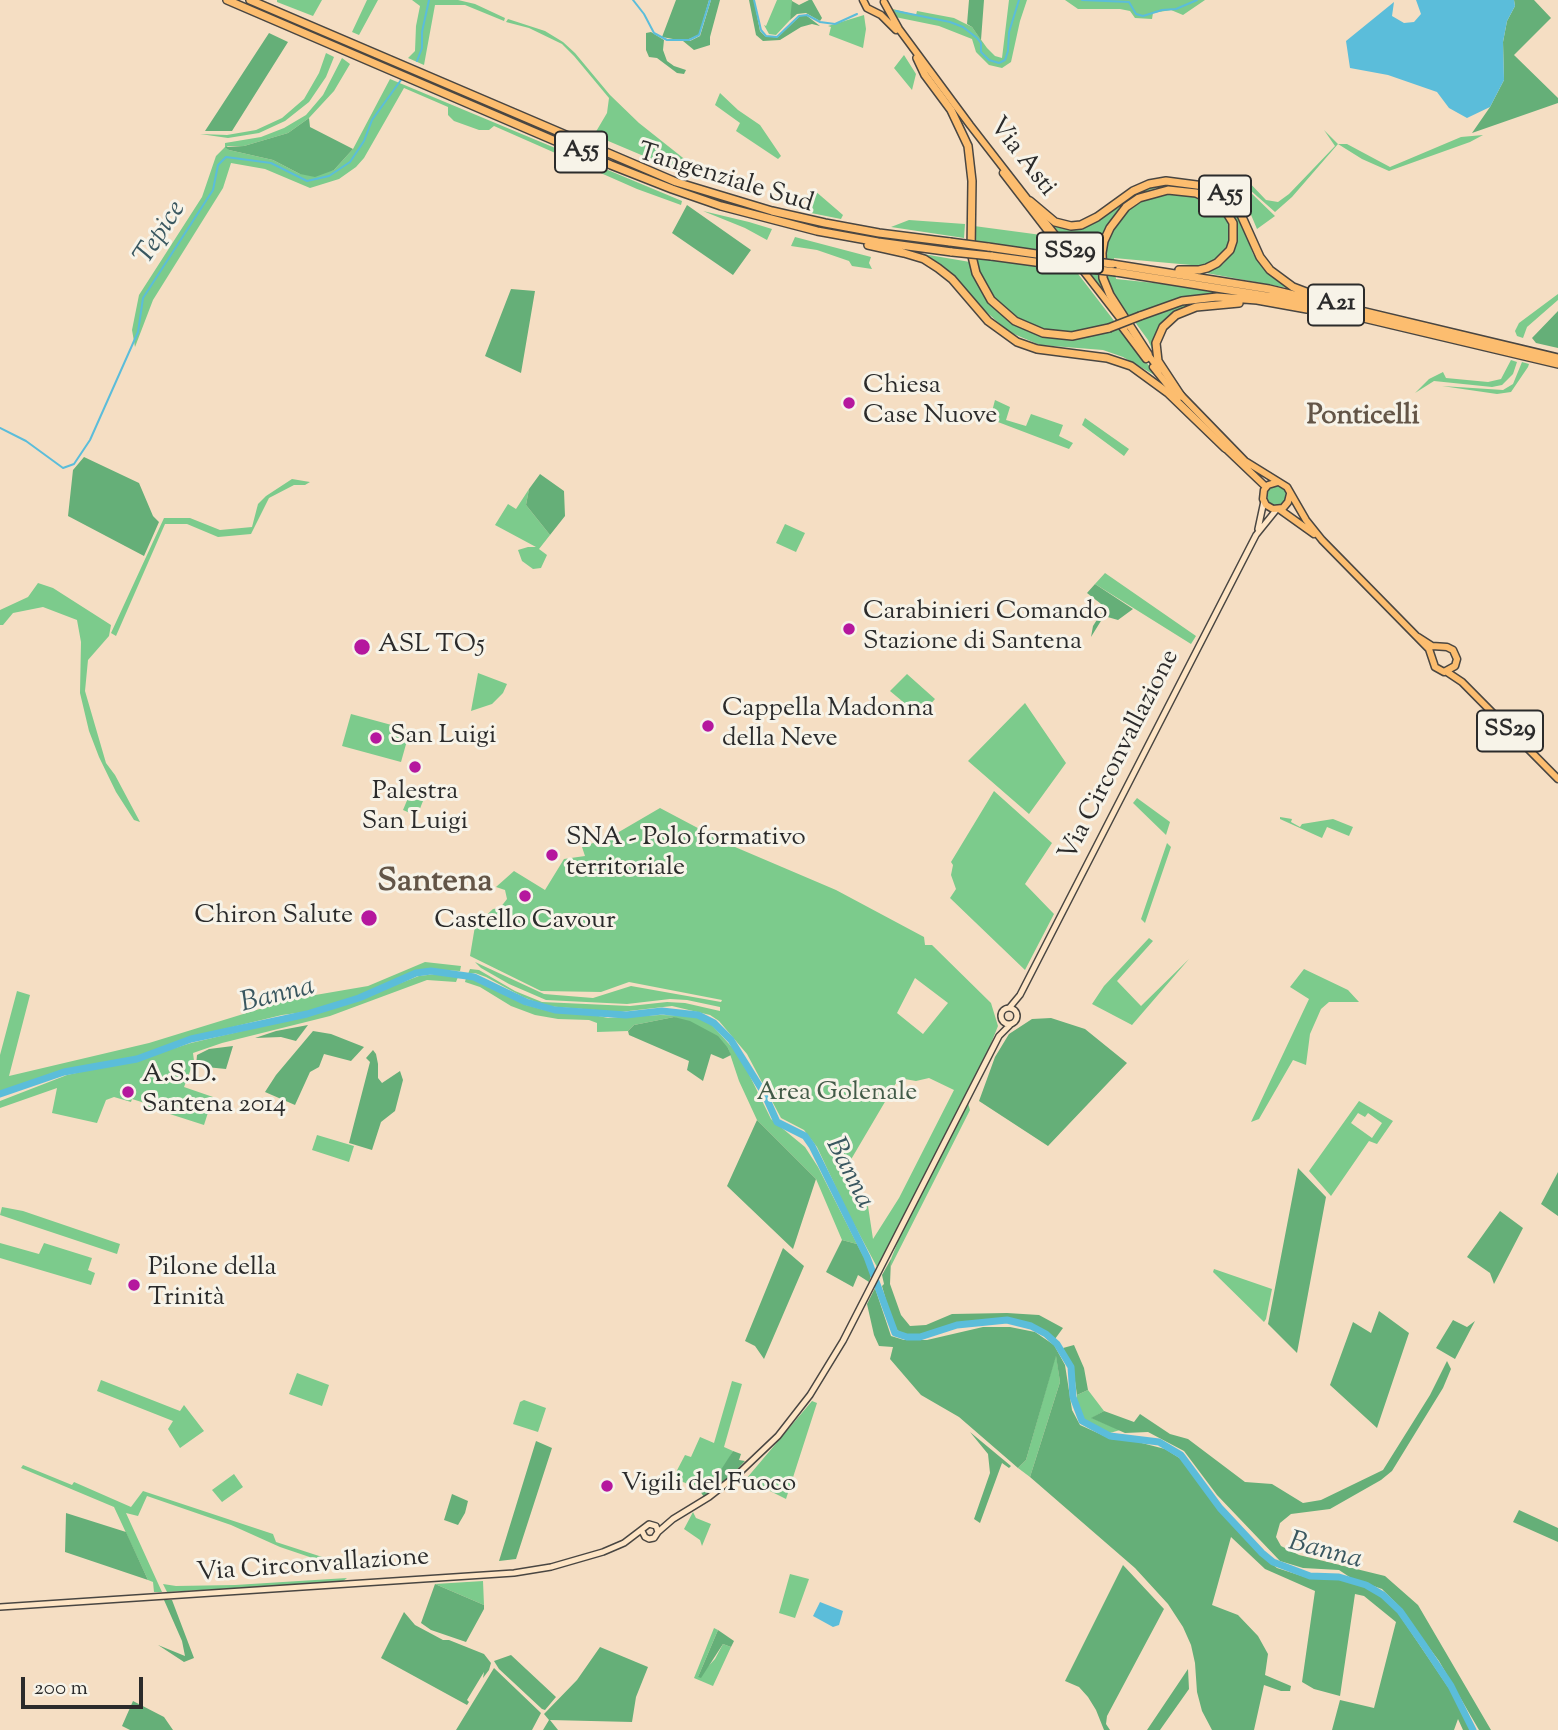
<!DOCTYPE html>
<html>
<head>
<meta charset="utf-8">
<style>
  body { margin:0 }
  #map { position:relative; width:1558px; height:1730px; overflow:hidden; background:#f5dec3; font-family:"Sorts Mill Goudy",serif }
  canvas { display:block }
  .scale { position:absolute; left:21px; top:1677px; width:122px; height:32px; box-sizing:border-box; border:4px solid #2b2b2b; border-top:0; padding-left:9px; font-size:21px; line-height:24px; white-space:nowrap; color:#2b2b2b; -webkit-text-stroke:5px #f7f3e8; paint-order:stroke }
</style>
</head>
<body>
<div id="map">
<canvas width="1558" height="1730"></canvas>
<div class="scale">200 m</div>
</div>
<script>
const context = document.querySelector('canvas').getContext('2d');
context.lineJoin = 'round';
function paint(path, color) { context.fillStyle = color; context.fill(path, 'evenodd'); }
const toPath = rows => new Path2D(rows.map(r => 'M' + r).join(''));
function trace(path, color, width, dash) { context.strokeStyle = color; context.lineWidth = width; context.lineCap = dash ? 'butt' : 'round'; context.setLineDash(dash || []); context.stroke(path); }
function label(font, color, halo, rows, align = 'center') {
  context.font = font + ' "Sorts Mill Goudy",serif'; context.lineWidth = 6; context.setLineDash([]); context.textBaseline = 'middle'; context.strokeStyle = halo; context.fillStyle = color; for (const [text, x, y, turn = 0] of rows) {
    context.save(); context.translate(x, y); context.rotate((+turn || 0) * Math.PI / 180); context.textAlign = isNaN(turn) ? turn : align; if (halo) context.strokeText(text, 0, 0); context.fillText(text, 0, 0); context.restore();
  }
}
paint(toPath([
  [277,0,322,0,313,16,277,2],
  [367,0,378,0,359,35,352,32],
  [412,0,458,0,475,4,505,18,504,21,465,5,435,5,424,65,408,58,415,51,416,26,420,6],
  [777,0,792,0,792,9,790,20,776,35,769,34,764,25,766,26],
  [1009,0,1027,0,1020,21,1011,62,1002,68,989,65,976,52,972,39,939,26,895,17,893,9,916,15,917,11,954,18,972,27,987,48,995,56,1002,58],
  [1065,0,1205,0,1183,15,1171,10,1153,13,1152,19,1135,18,1130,11,1120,9,1078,9],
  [864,15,866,29,863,48,829,35,831,27,828,26],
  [508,19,545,31,563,42,575,53,610,95,639,123,697,169,691,176,594,135,607,113,609,98,574,56,562,44,529,28,506,22],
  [326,53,334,57,326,77,309,102,285,121,259,133,228,138,200,134,227,135,256,130,282,118,304,99,319,73],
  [904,55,916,74,912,90,894,68],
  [342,58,350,64,334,91,309,118,288,133,244,146,227,146,229,150,273,160,300,174,334,170,353,149,390,79,682,201,681,205,637,189,494,126,489,130,479,130,454,121,448,115,448,107,404,88,364,158,356,167,339,179,310,188,265,169,231,163,223,188,153,300,135,347,132,330,139,295,202,197,216,156,225,147,225,143,261,137,284,128,306,115,323,95],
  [720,93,738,110,760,125,781,156,778,159,736,131,740,123,715,105],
  [1324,130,1338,144,1347,144,1390,167,1461,137,1483,135,1470,142,1389,171,1362,159,1338,144,1292,197,1275,212,1241,182,1244,177,1266,200,1278,202,1289,194,1335,146],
  [1177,183,1207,189,1227,200,1237,210,1253,254,1267,273,1288,288,1206,273,1223,264,1232,253,1237,233,1231,210,1222,200,1209,192,1176,187,1156,188,1142,193,1128,202,1116,214,1107,229,1101,277,1104,291,1054,226,1065,229,1080,228,1139,191,1155,185],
  [1240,185,1248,190,1275,216,1257,229,1246,203,1228,188],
  [814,190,843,215,841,219,806,212],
  [1170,193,1188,194,1216,204,1227,214,1231,225,1232,235,1228,246,1211,263,1202,266,1114,258,1116,279,1202,288,1253,297,1208,295,1130,317,1119,304,1107,279,1104,256,1110,235,1122,215,1136,203,1152,196],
  [703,211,749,222,772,229,767,240,745,228],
  [909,220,965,224,964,238,891,227],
  [974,226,1049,236,1115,322,1079,333,1045,331,1017,319,995,299,979,273,975,261],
  [795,237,871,257,869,263,872,269,852,266,849,261,817,250,791,246],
  [923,254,970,262,986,297,1003,316,1019,326,1077,338,1097,335,1119,328,1158,377,1123,357,1103,350,1040,345,1009,332,983,309,954,275,943,266],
  [1558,294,1558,300,1527,327,1523,338,1517,336,1515,331,1519,323],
  [1203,300,1242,300,1213,301,1192,306,1161,327,1156,358,1148,340,1135,322,1184,303],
  [1511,360,1517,362,1513,374,1502,385,1492,387,1434,381,1415,393,1429,379,1443,372,1446,378,1488,382,1501,379],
  [1522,362,1529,364,1528,367,1511,392,1497,394,1442,386,1503,390,1513,384],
  [995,400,1010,407,1006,420,1026,426,1031,414,1063,425,1059,436,1073,443,1069,449,990,419],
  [1085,418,1129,449,1124,456,1082,425],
  [292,479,310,482,305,485,294,485,269,498,251,534,218,537,187,524,165,524,116,636,111,633,164,518,190,518,220,530,252,527,258,504,266,496],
  '1267 496a10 10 0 1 1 20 0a10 10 0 1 1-20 0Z',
  [529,489,526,505,550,535,539,549,547,555,541,568,533,569,522,561,518,550,528,547,536,547,495,525,508,504,516,509],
  [785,524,805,533,796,552,776,543],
  [1105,573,1196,636,1191,644,1095,584],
  [38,583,53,588,111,625,109,636,88,660,85,691,106,763,115,775,140,822,134,820,116,792,99,757,89,731,80,693,81,642,77,620,43,607,13,613,3,625,0,625,0,610,28,597],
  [478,673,507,684,503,693,492,704,471,711],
  [907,674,935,699,920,716,890,691],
  [1025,703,1066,763,1029,814,968,761],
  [351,714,410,730,401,762,342,746],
  [413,786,427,791,417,816,403,810],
  [994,791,1052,843,1025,884,1054,914,1025,970,950,898,956,889,951,875,953,865,951,862],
  [1137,798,1170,822,1166,835,1133,803],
  [660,808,728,844,836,890,924,937,925,945,932,945,991,1003,998,1026,990,1046,877,1267,848,1213,817,1147,804,1130,781,1118,747,1054,719,1021,710,1015,672,1006,620,1012,546,1006,523,997,486,977,475,973,468,974,470,969,479,970,515,991,542,1002,630,1006,667,1002,685,1003,720,1011,720,1007,687,1000,670,999,627,1004,546,1000,509,984,481,968,475,962,544,994,593,998,631,986,721,1002,722,1000,629,982,601,992,541,991,470,956,475,926,493,909,500,908,507,899,505,890,496,887,514,871,545,890,564,859,585,856,582,847,612,836],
  [915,978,948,1003,923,1034,897,1013],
  [899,1078,916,1081,929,1078,954,1090,899,1198,873,1239,868,1206,858,1195,846,1168],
  [1280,817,1292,819,1291,822,1300,827,1302,824,1333,819,1353,827,1349,836,1327,827,1322,838,1280,819],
  [1167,843,1171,847,1145,923,1141,919],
  [1149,938,1153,941,1117,981,1141,1006,1189,959,1132,1025,1092,1004,1104,986],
  [425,962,461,966,460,971,422,969,366,993,312,1011,282,1015,191,1037,137,1056,52,1073,0,1093,0,1055,17,991,30,995,9,1076,149,1043,292,999,368,986],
  [1304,969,1348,990,1359,1002,1329,1002,1321,1009,1310,1034,1306,1065,1293,1060,1259,1119,1251,1122,1309,999,1290,987],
  [436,974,458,977,456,982,427,980,330,1016,222,1043,193,1053,194,1061,184,1087,213,1097,204,1125,148,1107,148,1104,132,1099,131,1102,114,1097,106,1100,97,1123,52,1113,57,1088,0,1108,0,1101,67,1075,140,1059,191,1043,306,1016,340,1006,419,976],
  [466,978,475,979,493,987,526,1005,552,1012,589,1014,608,1018,660,1015,695,1016,710,1023,740,1056,771,1119,805,1147,818,1167,857,1244,842,1240,816,1179,757,1120,739,1081,728,1048,674,1017,634,1025,628,1031,597,1032,597,1023,589,1020,558,1019,535,1015,511,1006,480,987,465,982],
  [1359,1101,1393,1121,1377,1144,1369,1141,1331,1196,1309,1171],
  [1358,1113,1365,1117,1368,1113,1382,1123,1372,1138,1351,1123],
  [968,1103,970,1110,891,1266,891,1259,899,1239],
  [317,1135,354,1146,349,1162,312,1150],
  [2,1207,23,1211,120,1244,117,1254,0,1215],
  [0,1243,39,1254,44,1243,92,1258,88,1270,95,1273,91,1285,0,1258],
  [1214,1269,1272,1289,1266,1319,1264,1322,1213,1272],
  [1056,1354,1060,1382,1030,1477,1018,1468,1026,1460],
  [297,1373,329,1385,322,1406,289,1394],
  [101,1380,180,1411,184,1405,204,1431,180,1448,168,1429,173,1421,97,1391],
  [732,1381,742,1384,724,1447,733,1451,725,1466,717,1476,698,1488,673,1478,685,1455,691,1457,700,1437,714,1443],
  [1088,1390,1104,1411,1092,1418,1120,1430,1110,1433,1084,1420,1077,1407,1077,1395],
  [524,1400,546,1408,538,1432,513,1424,520,1402],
  [812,1401,817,1403,786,1499,746,1479],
  [23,1465,72,1485,74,1482,131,1507,143,1491,273,1534,276,1542,353,1567,351,1571,280,1547,231,1525,147,1496,138,1516,126,1513,162,1592,154,1592,153,1582,148,1580,114,1507,21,1468],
  [234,1474,243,1487,222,1502,212,1490],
  [693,1512,696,1518,711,1524,702,1546,700,1540,684,1529],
  [790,1574,809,1579,795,1618,779,1613],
  [347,1578,342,1582,167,1592,163,1584,176,1586,235,1585],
  [483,1581,484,1605,435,1584],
  [714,1628,718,1630,698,1677,715,1659,723,1644,731,1647,713,1686,694,1678]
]), '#7ccb8c');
paint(toPath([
  [676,0,709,0,699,35,689,39,673,39,662,37],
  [711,0,720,0,710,37,710,45,694,50,683,41,690,41,700,36],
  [749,0,754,0,760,31,765,36,778,37,800,16,807,16,820,26,812,24,801,27,780,40,763,41,756,35],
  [809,0,812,0,822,18,820,21,806,13,797,14,790,20,792,1,799,5],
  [969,0,984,0,981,40,972,27,967,24],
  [1514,0,1534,0,1551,18,1514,55,1558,98,1558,103,1472,133,1490,107,1504,80,1503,42,1507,21,1515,6],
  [651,32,664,40,663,50,667,61,674,66,686,70,684,74,677,73,657,58,649,57,646,50,646,33],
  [269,33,288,42,232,131,205,131],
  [309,118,310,127,353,149,334,170,315,177,300,174,273,160,229,150,225,147,244,146,288,133],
  [687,205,751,250,733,275,672,233],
  [511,289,535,291,521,373,485,356],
  [1558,311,1558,348,1536,343,1532,338],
  [84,457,139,483,153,516,159,522,144,556,68,516,73,470],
  [540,474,564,491,565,516,550,535,526,505,529,489],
  [1095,584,1133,609,1118,620,1104,616,1091,637,1093,626,1105,607,1087,593],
  [674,1017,690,1021,718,1036,728,1048,731,1055,723,1059,711,1054,703,1081,687,1070,689,1061,629,1035,628,1031,634,1025],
  [1051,1018,1085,1029,1127,1063,1048,1146,979,1101,995,1057,1009,1034,1032,1019],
  [308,1025,296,1041,281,1037,255,1038,276,1031],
  [313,1031,331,1034,364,1047,351,1061,324,1054,319,1067,310,1072,295,1105,265,1092,276,1075],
  [233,1046,226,1069,196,1066,197,1055,209,1049],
  [373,1050,376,1054,378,1064,378,1078,382,1083,400,1071,403,1080,395,1111,381,1122,372,1150,349,1143,370,1062,366,1058],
  [757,1120,816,1179,793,1249,727,1186],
  [1298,1168,1326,1197,1297,1353,1268,1324],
  [1558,1172,1558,1216,1541,1204],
  [1500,1211,1523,1228,1494,1284,1490,1273,1467,1257],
  [842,1240,857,1244,872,1273,869,1282,858,1275,853,1287,826,1272],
  [783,1248,804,1266,764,1359,755,1346,745,1341],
  [891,1259,890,1284,901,1315,910,1326,926,1325,952,1314,1007,1313,1039,1315,1063,1328,1055,1339,1031,1324,1007,1319,982,1320,954,1324,920,1335,906,1335,897,1330,889,1311,882,1286,884,1284,882,1275],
  [875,1288,891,1336,904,1340,927,1340,983,1327,1010,1327,1035,1332,1054,1345,1065,1365,1072,1410,1080,1425,1111,1439,1134,1441,1165,1449,1181,1459,1199,1480,1219,1511,1263,1557,1277,1568,1308,1578,1338,1579,1363,1586,1381,1595,1396,1610,1450,1690,1471,1730,1463,1730,1458,1719,1454,1730,1332,1730,1340,1700,1374,1708,1396,1622,1364,1596,1355,1594,1340,1696,1314,1689,1302,1682,1315,1591,1265,1569,1231,1537,1212,1605,1238,1615,1258,1636,1268,1654,1265,1675,1291,1686,1290,1691,1281,1691,1264,1685,1254,1730,1212,1730,1202,1711,1197,1692,1195,1663,1191,1645,1183,1627,1168,1604,1135,1568,1030,1477,1060,1382,1056,1356,1026,1460,1018,1468,959,1417,921,1395,890,1359,893,1347,879,1346,874,1335,867,1304],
  [1379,1311,1409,1333,1377,1428,1330,1385,1353,1322,1371,1333],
  [1453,1320,1467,1327,1475,1321,1455,1359,1436,1348],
  [1074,1345,1084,1368,1088,1390,1077,1395,1073,1367,1063,1348],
  [1447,1361,1451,1369,1443,1388,1392,1471,1381,1480,1330,1509,1291,1514,1280,1523,1276,1537,1281,1546,1299,1555,1385,1576,1418,1605,1491,1730,1479,1730,1439,1661,1396,1603,1382,1589,1351,1578,1339,1570,1303,1568,1280,1561,1217,1495,1184,1451,1148,1432,1125,1433,1091,1418,1104,1411,1134,1422,1140,1414,1170,1434,1188,1439,1245,1482,1272,1484,1303,1503,1321,1500,1383,1470,1430,1395],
  [970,1432,1011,1466,1009,1468,1002,1463,980,1523,974,1519,990,1473,988,1454],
  [536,1441,552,1448,516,1559,499,1561],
  [733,1451,741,1454,739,1460,745,1461,729,1478,704,1497,698,1488,717,1476],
  [452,1494,468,1501,465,1513,458,1525,444,1520],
  [1519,1510,1558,1528,1558,1542,1513,1522],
  [66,1513,126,1532,148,1580,65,1552],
  [1123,1565,1164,1609,1107,1716,1106,1724,1110,1730,1104,1730,1096,1710,1088,1697,1079,1687,1065,1681],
  [435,1584,484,1605,484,1609,466,1642,431,1630,421,1623],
  [164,1600,172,1600,194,1658,184,1662,158,1645,185,1656,182,1641],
  [404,1612,415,1625,443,1640,449,1640,484,1654,491,1663,489,1670,483,1678,484,1672,467,1700,469,1702,467,1705,381,1658],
  [718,1630,734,1641,731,1647,723,1644,701,1678,698,1677],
  [600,1647,648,1667,636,1697,632,1722,550,1720,558,1730,543,1730,549,1720,544,1714,577,1680],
  [511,1655,556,1697,545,1710,542,1709,499,1669,494,1661],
  [494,1668,541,1713,532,1730,456,1730],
  [1188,1669,1189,1689,1160,1730,1147,1730],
  [133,1701,164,1717,173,1730,130,1730,122,1726]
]), '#65af78');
paint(toPath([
  [1416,0,1514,0,1515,6,1507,21,1503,42,1504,80,1490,107,1467,118,1449,108,1437,92,1388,75,1350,68,1346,41,1394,2,1392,16,1404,23,1414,22,1421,14],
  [820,1602,843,1611,839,1625,833,1627,813,1616]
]), '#5bbdda');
trace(toPath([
  [633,0,644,14,654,33,667,40,689,40,699,35,710,0],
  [754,0,761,30,766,36,777,37,799,16,807,15,820,22,835,24,857,14],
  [1082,0,1129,2,1136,14,1143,16,1162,10,1176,9,1197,0],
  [896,11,950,22,963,27,977,38,981,43,981,52,989,60,999,63,1005,60,1008,51,1009,32,1019,0],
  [417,61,422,48,422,32,429,0],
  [0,428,26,441,63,468,74,464,90,440,138,332,143,298,213,190,218,165,226,157,271,163,307,181,329,176,350,162,364,141,372,120,401,80]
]), '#5bbdda', 2);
trace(toPath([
  [0,1094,64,1072,137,1059,191,1039,307,1014,359,998,416,973,431,971,474,977,526,1002,555,1010,626,1015,662,1011,698,1015,714,1023,731,1040,764,1093,777,1122,805,1136,812,1146,867,1257,895,1333,907,1337,920,1337,957,1325,1007,1320,1031,1326,1046,1334,1057,1344,1071,1367,1073,1397,1082,1421,1110,1436,1159,1442,1181,1455,1220,1508,1262,1553,1273,1562,1310,1576,1339,1577,1366,1585,1383,1595,1400,1611,1423,1644,1451,1686,1473,1730]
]), '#5bbdda', 7);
const secondary = toPath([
  [1258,529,1264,501],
  [1010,1007,1020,995,1256,535,1277,509],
  '1001 1016a8 8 0 1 1 16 0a8 8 0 1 1-16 0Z',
  [658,1532,673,1519,709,1497,737,1475,778,1436,810,1395,843,1341,999,1036,1011,1024],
  [0,1607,514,1573,551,1567,603,1552,624,1543,649,1524,656,1526,658,1532,654,1538,649,1539,645,1537,642,1531]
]);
const primary = toPath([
  [863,0,867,8,881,15,896,30],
  [884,2,899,29,970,125,1126,326],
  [1003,173,1063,251],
  [1119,323,1146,359],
  [1145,351,1160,370],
  [1153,367,1177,397],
  [1178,392,1245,461,1287,487,1306,520,1322,540,1429,649,1435,667,1444,672,1455,666,1457,659,1453,650,1447,647,1432,646,1418,637],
  [1223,446,1266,487],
  [1278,482,1268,485,1264,490,1263,499,1266,505,1273,509,1283,508,1288,502,1290,494],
  [1279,509,1314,534],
  [1447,672,1462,682,1558,779]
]);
const motorway = toPath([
  [227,0,611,165,672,189,721,206,817,231,878,242,952,252],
  [250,0,676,182,772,211,825,223,879,233,950,242],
  [917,58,925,75,951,110,968,146,972,181,971,252,976,273,991,300,1015,321,1043,333,1072,336,1109,328],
  [1030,201,1055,222,1071,226,1081,225,1097,217,1133,191,1149,184,1166,181,1204,186,1231,199,1238,208,1260,257,1270,270,1293,287,1314,295],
  [868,245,904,253,924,259,938,268,952,279,988,321,1017,342,1037,349,1107,358,1131,366,1168,393,1225,448],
  [988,247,1050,256],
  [991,256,1065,266],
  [1112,264,1269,289,1558,358],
  [1116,272,1279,298,1558,364],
  [1140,316,1182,301,1217,297,1257,300,1307,309],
  [1148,354,1110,295,1103,278,1102,253,1104,241,1110,228,1126,207,1139,198,1168,190,1196,193,1222,205,1233,223,1233,241,1230,250,1217,263,1207,268,1199,270,1179,270],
  [1181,396,1158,361,1156,343,1163,327,1176,315,1196,307,1239,303]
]);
trace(secondary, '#494642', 8);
trace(primary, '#494642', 9);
trace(motorway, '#494642', 10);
trace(secondary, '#fee5c5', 5);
trace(primary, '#fcbd6f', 6);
trace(motorway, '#fcbd6f', 7);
const motorwayBridge = toPath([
  [950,242,988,247],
  [952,252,991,256],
  [1050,256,1112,264],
  [1065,266,1116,272],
  [1109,328,1140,316]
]);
trace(motorwayBridge, '#494642', 10, []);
trace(motorwayBridge, '#fcbd6f', 7);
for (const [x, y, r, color] of [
  [849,403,7,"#b5179e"],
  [849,629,7,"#b5179e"],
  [362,647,9,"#b5179e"],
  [708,726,7,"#b5179e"],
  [376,738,7,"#b5179e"],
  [415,767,7,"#b5179e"],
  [552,855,7,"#b5179e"],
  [525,896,7,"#b5179e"],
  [369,918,9,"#b5179e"],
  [128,1092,7,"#b5179e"],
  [134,1285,7,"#b5179e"],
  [607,1486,7,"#b5179e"]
]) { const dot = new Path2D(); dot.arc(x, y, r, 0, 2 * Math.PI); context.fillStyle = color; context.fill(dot); trace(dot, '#f7f3e8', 2.5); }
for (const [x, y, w] of [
  [581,152,52],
  [1225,196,52],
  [1070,253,66],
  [1336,305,56],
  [1510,731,66]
]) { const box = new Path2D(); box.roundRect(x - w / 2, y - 20.5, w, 41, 5); context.fillStyle = '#f7f3e8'; context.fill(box); trace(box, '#2b2b2b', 2); }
label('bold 24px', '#2b2b2b', null, [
  ["A55",581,152],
  ["A55",1225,196],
  ["SS29",1070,253],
  ["A21",1336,305],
  ["SS29",1510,731]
]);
label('26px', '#2b2b2b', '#f7f3e8', [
  ["Via Asti",1021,158,52],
  ["Tangenziale Sud",725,180,17],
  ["Via Circonvallazione",1121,756,-63],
  ["Via Circonvallazione",313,1567,-4]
]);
label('26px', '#2b2b2b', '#f7f3e8', [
  ["Chiesa",863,388],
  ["Case Nuove",863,418],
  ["Carabinieri Comando",863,614],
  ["Stazione di Santena",863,644],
  ["ASL TO5",378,647],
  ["Cappella Madonna",722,711],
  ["della Neve",722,741],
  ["San Luigi",390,738],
  ["Palestra",415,794,"center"],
  ["San Luigi",415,824,"center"],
  ["SNA - Polo formativo",566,840],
  ["territoriale",566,870],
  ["Chiron Salute",353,918,"right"],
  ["Castello Cavour",525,923,"center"],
  ["A.S.D.",142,1077],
  ["Santena 2014",142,1107],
  ["Pilone della",148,1270],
  ["Trinità",148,1300],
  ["Vigili del Fuoco",621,1486]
], 'left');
label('26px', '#435b48', '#f7f3e8', [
  ["Area Golenale",837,1095]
]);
label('italic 28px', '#395760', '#f7f3e8', [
  ["Tepice",162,234,-57],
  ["Banna",278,997,-14],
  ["Banna",848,1174,63],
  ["Banna",1325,1553,15]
]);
label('bold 28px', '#635547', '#f7f3e8', [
  ["Ponticelli",1363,418]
]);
label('bold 33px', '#635547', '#f7f3e8', [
  ["Santena",435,884]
]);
</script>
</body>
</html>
